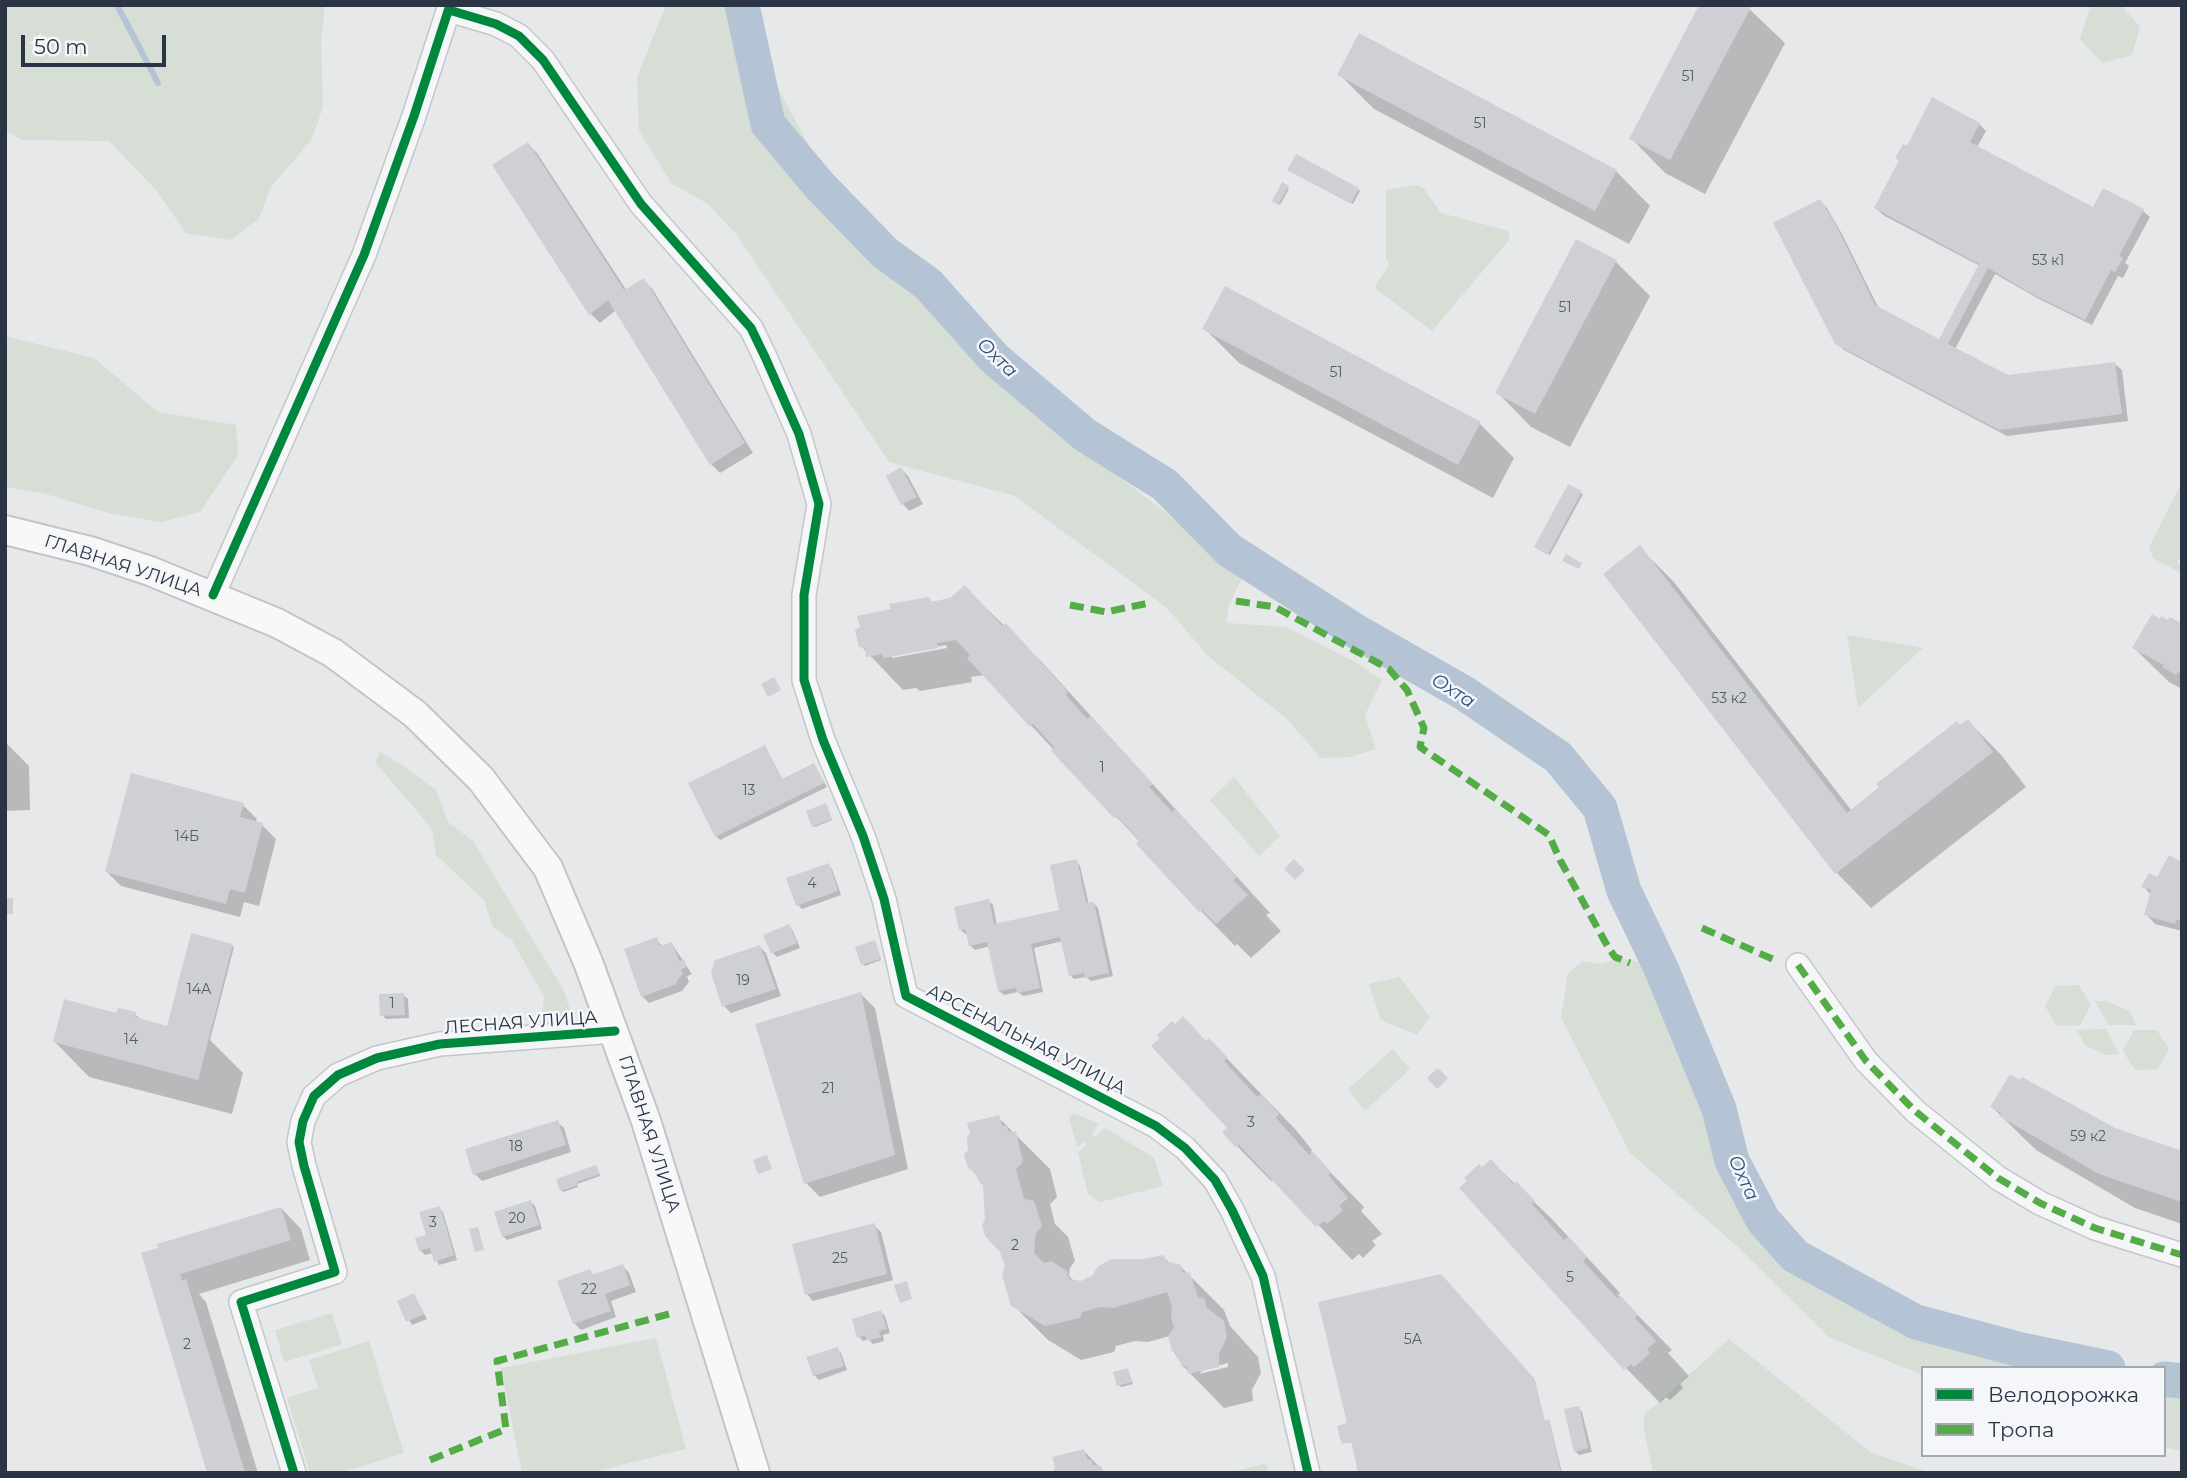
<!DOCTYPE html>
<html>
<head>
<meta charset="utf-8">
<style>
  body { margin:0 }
  #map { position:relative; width:2187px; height:1478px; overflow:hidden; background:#e6e8ea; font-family:Montserrat,sans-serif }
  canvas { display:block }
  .frame { position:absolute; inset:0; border:7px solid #2b3445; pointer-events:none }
  .legend { position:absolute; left:1921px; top:1366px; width:245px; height:91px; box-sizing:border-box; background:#f4f6f9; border:2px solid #a4a8b1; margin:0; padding:9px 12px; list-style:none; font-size:21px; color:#2b3445 }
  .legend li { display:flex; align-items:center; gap:14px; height:35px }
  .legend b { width:35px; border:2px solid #a4a8b1 }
  .scale { position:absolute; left:21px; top:35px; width:145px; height:32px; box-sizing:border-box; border:4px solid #2b3445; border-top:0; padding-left:9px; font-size:21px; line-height:24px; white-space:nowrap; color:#2b3445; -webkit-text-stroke:5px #f4f6f9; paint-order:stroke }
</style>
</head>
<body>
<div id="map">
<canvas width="2187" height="1478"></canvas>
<div class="frame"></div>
<ul class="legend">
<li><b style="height:9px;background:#00873e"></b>Велодорожка</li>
<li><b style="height:9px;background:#54ac47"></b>Тропа</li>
</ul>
<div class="scale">50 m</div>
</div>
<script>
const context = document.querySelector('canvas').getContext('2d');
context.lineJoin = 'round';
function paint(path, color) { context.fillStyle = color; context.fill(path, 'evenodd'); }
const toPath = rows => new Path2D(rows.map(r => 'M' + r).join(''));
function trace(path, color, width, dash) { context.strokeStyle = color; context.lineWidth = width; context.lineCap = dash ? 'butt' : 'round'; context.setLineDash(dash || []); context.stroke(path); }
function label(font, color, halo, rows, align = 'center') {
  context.font = font + ' Montserrat,sans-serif'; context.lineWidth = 5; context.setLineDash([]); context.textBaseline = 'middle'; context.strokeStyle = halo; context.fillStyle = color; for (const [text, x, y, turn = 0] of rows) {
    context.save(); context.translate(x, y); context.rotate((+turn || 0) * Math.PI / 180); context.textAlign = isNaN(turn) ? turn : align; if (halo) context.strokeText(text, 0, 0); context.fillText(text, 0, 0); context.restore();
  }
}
paint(toPath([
  [5,5,325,5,321,42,323,107,312,139,271,187,259,218,231,240,186,233,156,190,109,141,22,140,5,130],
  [666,5,754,5,765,64,820,166,895,276,979,360,1057,429,1244,573,1228,608,1227,623,1286,627,1357,663,1382,680,1365,715,1376,749,1350,757,1321,758,1287,719,1207,655,1167,608,1015,496,889,462,737,235,708,204,672,184,639,131,637,77],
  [2104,5,2121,5,2140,27,2132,55,2102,63,2080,39,2090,7],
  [1417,185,1424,189,1441,213,1509,231,1509,240,1432,331,1376,289,1375,286,1389,265,1386,258,1386,190],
  [5,336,94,358,158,412,236,425,238,455,200,512,161,522,108,513,43,493,5,487],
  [2182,482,2182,554,2177,563,2182,566,2181,573,2153,558,2149,547],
  [1847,635,1923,648,1858,708],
  [380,752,399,763,436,790,448,822,473,841,563,989,572,1016,554,1022,542,1013,544,996,511,939,493,927,484,900,436,855,432,829,375,762],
  [1234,777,1280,836,1259,856,1210,800],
  [1622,959,1642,962,1665,1015,1695,1073,1745,1208,1790,1257,1912,1330,2076,1368,1923,1368,1923,1375,1830,1338,1736,1245,1630,1153,1561,1017,1568,973,1582,961,1599,964],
  [1400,977,1430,1017,1417,1035,1381,1020,1369,984],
  [2079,985,2091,1005,2080,1025,2057,1026,2045,1006,2056,986],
  [2095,1001,2106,1001,2130,1011,2136,1025,2108,1025],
  [2106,1029,2119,1054,2105,1055,2085,1045,2077,1030],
  [2134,1030,2157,1030,2169,1049,2158,1069,2135,1070,2123,1051],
  [1393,1049,1410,1069,1365,1111,1348,1089],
  [1074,1113,1099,1124,1092,1134,1095,1137,1105,1128,1154,1158,1163,1186,1100,1202,1088,1194,1078,1152,1087,1145,1085,1142,1077,1147,1069,1117],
  [332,1313,342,1344,284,1362,275,1330],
  [656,1338,686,1449,589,1473,522,1473,501,1368],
  [1729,1339,1870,1452,1930,1473,1653,1473,1644,1430,1644,1415],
  [369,1341,404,1453,340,1473,310,1473,287,1398,318,1388,309,1360],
  [2164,1385,2182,1388,2182,1451,2164,1447],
  [1266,1463,1268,1473,1230,1473,1265,1463]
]), '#d6ded6');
paint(toPath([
  [1701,5,1745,5,1785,43,1705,194,1665,173,1631,138],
  [1339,74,1616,171,1650,206,1629,244,1374,109],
  [1979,124,1986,131,1977,147,2094,209,2143,211,2150,217,2125,263,2129,266,2123,278,2118,276,2092,325,2039,299,1995,274,1955,349,2008,377,2115,364,2122,370,2128,421,2007,436,1844,350,1836,343,1820,201,1827,208,1842,234,1879,309,1940,341,1980,266,1883,215,1876,208,1907,148],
  [528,144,537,153,627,291,644,280,653,290,753,453,720,473,711,464,616,310,600,323,591,314,494,166],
  [1291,171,1358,189,1360,191,1353,204],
  [1287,187,1289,189,1280,205,1275,202],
  [1616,262,1650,296,1570,447,1531,427,1497,392],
  [1204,328,1480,424,1514,458,1493,498,1239,363],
  [901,469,908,476,923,504,909,511,903,504],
  [1569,486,1583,494,1550,555,1538,548],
  [1640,548,1674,582,1852,811,1968,721,2002,756,2026,787,1871,908,1837,873,1605,574],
  [965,588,1040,660,1270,913,1266,915,1281,931,1251,958,1237,944,1235,946,1201,911,1138,844,1140,842,984,675,971,677,972,682,920,691,916,688,903,690,861,646,893,611,929,599,933,603,950,600],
  [946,645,947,648,892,658,892,654],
  [2182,626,2182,689,2169,682,2134,648],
  [5,742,29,766,30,810,5,811],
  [765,747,783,780,814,765,827,787,720,840,716,836],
  [243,805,257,819,255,823,262,825,276,839,259,906,244,902,240,917,121,886,107,872],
  [827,807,832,820,815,827,814,826],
  [1076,861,1080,866,1089,905,1094,904,1098,908,1113,976,1091,981,1086,977,1074,979,1070,975,1063,941,1034,948,1043,992,1023,996,1018,992,1004,995,999,991,990,946,975,950,970,945,968,933,965,934,961,930,989,901,993,905,997,925,1061,911],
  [2182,864,2182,931,2155,924,2146,914,2151,895,2144,887],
  [828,865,832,869,841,895,802,909,798,905],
  [789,926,793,931,800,948,777,957,773,953],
  [656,940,664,947,672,944,692,974,687,976,689,982,682,991,649,1003,642,996],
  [876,944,881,960,865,966,863,964],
  [232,946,234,947,210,1040,243,1073,232,1114,89,1077,55,1042,118,1015,135,1014,142,1021,173,1029],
  [760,947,766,953,781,996,731,1013,724,1006,713,973],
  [861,994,875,1008,908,1169,820,1197,806,1183],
  [403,995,408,999,409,1018,386,1019,382,1015],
  [1209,1040,1296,1130,1312,1150,1311,1152,1364,1207,1361,1211,1382,1234,1372,1241,1376,1245,1363,1258,1359,1254,1352,1260,1274,1179,1271,1181,1237,1146,1229,1129,1207,1042],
  [1992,1107,2114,1130,2182,1153,2182,1224,2135,1208,2036,1150],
  [998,1117,1050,1169,1057,1197,1050,1204,1055,1224,1068,1237,1075,1261,1070,1268,1069,1276,1075,1282,1081,1283,1143,1261,1163,1257,1170,1263,1180,1266,1224,1310,1230,1326,1258,1357,1261,1373,1252,1390,1253,1401,1224,1408,1183,1366,1173,1350,1170,1336,1148,1342,1135,1341,1116,1346,1114,1352,1081,1360,1048,1340,1013,1305,1007,1266,987,1221,985,1185,970,1168],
  [1228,1363,1228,1367,1199,1374,1204,1369],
  [557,1122,564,1128,571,1152,482,1181,475,1174],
  [1491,1161,1551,1218,1620,1293,1618,1295,1672,1350,1668,1353,1689,1376,1680,1384,1683,1388,1670,1400,1666,1397,1660,1403,1626,1368,1482,1169],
  [597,1168,600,1176,577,1184,578,1187,563,1192,562,1190],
  [531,1202,535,1206,542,1229,507,1240,503,1236],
  [281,1208,301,1229,310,1260,199,1294,206,1302,258,1473,209,1473,160,1249],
  [439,1208,443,1212,457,1260,439,1265,433,1253,425,1255,421,1251,418,1239,428,1236],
  [874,1225,881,1232,893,1280,813,1301,807,1294],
  [623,1266,629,1273,636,1292,611,1301,616,1317,581,1330,574,1323,590,1271,594,1276],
  [1440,1276,1535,1381,1545,1422,1550,1423,1562,1473,1360,1473,1353,1442,1343,1443,1349,1425],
  [414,1295,427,1319,412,1325,399,1302],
  [881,1312,885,1316,890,1333,883,1335,884,1341,873,1344,868,1339,863,1341,859,1337],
  [837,1349,841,1353,847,1370,819,1380,814,1375],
  [1128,1370,1133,1384,1121,1387,1119,1385],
  [1578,1408,1582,1412,1592,1452,1579,1455,1575,1451],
  [1084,1451,1105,1473,1054,1473]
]), '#0003');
trace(toPath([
  [117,5,158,83]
]), '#b4c4d5', 6);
trace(toPath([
  [742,5,768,124,820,186,885,253,928,284,994,358,1085,435,1165,485,1229,550,1357,632,1464,693,1558,757,1600,808,1624,891,1661,968,1719,1109,1732,1161,1763,1220,1795,1256,1916,1322,2021,1350,2108,1368],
  [2164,1379,2182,1381]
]), '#b4c4d5', 35);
paint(toPath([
  [1699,5,1751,7,1670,160,1629,139],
  [1359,33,1617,170,1595,211,1337,75],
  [1932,97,1980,123,1970,142,2093,207,2103,188,2144,209,2119,256,2123,258,2115,272,2111,270,2085,320,2030,293,1988,268,1948,344,2008,375,2115,362,2122,414,1999,430,1835,344,1773,223,1820,199,1836,225,1875,305,1939,339,1979,264,1874,208,1899,160,1895,158,1903,144,1907,146],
  [528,142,624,290,644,278,745,443,710,465,608,300,589,315,492,165],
  [1296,154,1359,188,1351,204,1287,170],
  [1282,182,1289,186,1278,205,1272,201],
  [1576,239,1617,260,1535,414,1495,393],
  [1225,286,1481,422,1458,465,1202,329],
  [901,467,917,497,901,505,886,476],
  [1568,484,1582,491,1548,555,1534,547],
  [1640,545,1847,813,1879,787,1876,784,1957,721,1960,725,1968,719,1993,752,1835,874,1603,574],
  [1566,554,1582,563,1579,569,1562,561],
  [965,585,1002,626,1006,623,1068,692,1066,695,1087,719,1091,716,1153,784,1149,787,1172,812,1175,809,1237,877,1233,880,1248,895,1216,924,1202,910,1199,912,1136,844,1139,840,1117,816,1114,818,1051,751,1054,747,1033,724,1030,727,967,658,970,655,956,640,937,643,938,648,884,658,882,654,866,657,865,648,859,647,855,630,860,627,857,616,891,609,889,604,929,597,931,602,950,598],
  [2152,614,2160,619,2161,616,2168,620,2170,617,2182,624,2182,674,2178,672,2176,675,2162,667,2164,665,2132,648],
  [774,677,781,690,768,697,761,684],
  [765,745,782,779,814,763,824,783,715,837,688,783],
  [131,773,244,803,240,817,263,823,245,893,230,889,226,904,105,872],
  [826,803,832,819,812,827,806,811],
  [2169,855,2182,862,2182,921,2176,920,2175,924,2144,915,2151,890,2141,887,2149,873,2157,877],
  [1077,859,1086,903,1094,902,1109,973,1085,978,1084,973,1069,976,1060,937,1031,944,1040,988,1017,993,1016,988,998,991,987,942,969,946,965,929,959,930,954,907,989,899,994,924,1059,910,1050,865],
  [1294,859,1305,870,1295,880,1284,869],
  [829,863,838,891,796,906,786,878],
  [5,898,13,898,13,914,5,914],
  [789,924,797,943,771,954,763,935],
  [191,933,233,944,198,1080,53,1042,64,999,116,1013,118,1008,124,1009,136,1012,135,1017,167,1026],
  [657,937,660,946,672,942,679,961,684,959,687,967,681,969,683,974,676,982,677,984,641,997,624,949],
  [875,940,881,959,861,965,855,947],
  [760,945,776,989,722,1007,711,973,715,960],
  [861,992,895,1155,804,1184,755,1024],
  [404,993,405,1015,380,1016,379,994],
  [1183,1016,1206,1041,1209,1038,1228,1058,1224,1061,1257,1097,1261,1094,1279,1114,1276,1118,1309,1155,1313,1152,1331,1172,1328,1175,1348,1198,1339,1206,1343,1210,1327,1224,1324,1221,1316,1227,1239,1145,1235,1147,1222,1132,1227,1128,1151,1046,1160,1038,1157,1035,1172,1021,1175,1024],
  [1438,1068,1448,1078,1437,1089,1427,1078],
  [2010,1074,2020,1080,2022,1077,2115,1128,2182,1151,2182,1202,2099,1174,1999,1116,2001,1113,1990,1107],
  [999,1115,1002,1125,1007,1126,1008,1131,1016,1132,1023,1162,1016,1169,1024,1199,1034,1201,1042,1226,1036,1233,1034,1253,1044,1263,1051,1261,1067,1271,1069,1279,1081,1281,1093,1275,1098,1266,1112,1259,1143,1259,1164,1255,1166,1261,1181,1265,1183,1272,1190,1273,1198,1297,1205,1299,1206,1307,1224,1321,1227,1337,1219,1354,1219,1367,1188,1374,1187,1367,1182,1367,1180,1360,1176,1357,1176,1352,1172,1351,1168,1336,1174,1328,1171,1317,1172,1306,1167,1292,1113,1308,1100,1307,1082,1312,1080,1318,1045,1326,1011,1306,1002,1275,1005,1266,1000,1252,985,1236,982,1225,985,1220,983,1185,979,1182,975,1173,968,1168,964,1154,968,1150,967,1137,970,1133,967,1123],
  [558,1120,566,1145,473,1175,465,1149],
  [767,1155,772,1169,758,1174,753,1160],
  [1491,1159,1513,1184,1516,1181,1535,1201,1532,1204,1564,1240,1568,1237,1576,1245,1587,1257,1583,1261,1617,1298,1620,1295,1638,1315,1635,1318,1656,1341,1647,1349,1650,1353,1634,1367,1631,1364,1624,1370,1459,1188,1467,1181,1464,1178,1479,1164,1482,1167],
  [596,1165,600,1174,577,1182,578,1185,560,1191,556,1179],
  [531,1200,539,1225,502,1237,494,1212],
  [440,1206,454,1255,434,1262,430,1248,419,1251,415,1238,426,1235,419,1212],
  [281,1207,291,1240,180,1274,182,1281,186,1279,245,1473,207,1473,141,1253,158,1248,157,1244],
  [875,1223,887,1274,805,1295,792,1244],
  [478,1227,484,1250,475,1252,469,1229],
  [623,1264,630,1285,605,1294,611,1311,573,1324,557,1281,590,1269,592,1275],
  [1441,1274,1534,1378,1545,1421,1549,1419,1561,1473,1358,1473,1351,1441,1342,1444,1339,1435,1337,1426,1347,1423,1318,1302],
  [907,1281,912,1299,900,1303,894,1285],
  [414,1293,424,1314,406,1322,397,1301],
  [881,1310,887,1329,879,1331,881,1337,867,1341,865,1335,857,1338,852,1319],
  [838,1347,844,1366,813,1376,806,1357],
  [1128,1368,1132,1382,1117,1386,1113,1372],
  [1579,1406,1588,1448,1574,1452,1564,1409],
  [1084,1449,1087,1459,1092,1460,1093,1465,1101,1466,1103,1473,1053,1473,1055,1467,1052,1457]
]), '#ced0d3');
const minor = toPath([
  [449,10,496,24,519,36,543,60,641,204,751,328,765,357,799,434,819,504,804,595,804,680,823,740,863,836,884,899,906,996,1156,1126,1185,1148,1215,1180,1232,1210,1263,1276,1308,1473],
  [213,595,364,255,414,116,450,5],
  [1798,965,1866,1061,1915,1111,1998,1178,2040,1203,2095,1228,2182,1255],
  [294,1473,241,1302,335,1272,304,1166,299,1142,303,1121,314,1096,338,1075,377,1058,440,1044,615,1031]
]);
const major = toPath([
  [5,530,90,551,150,571,277,623,333,653,415,714,481,779,548,868,588,962,646,1121,755,1473]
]);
trace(minor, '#c4c6c8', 26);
trace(major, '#c2c5c8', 32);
trace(minor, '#f5f6f7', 23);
trace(major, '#f8f8f8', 28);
trace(toPath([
  [1369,5,1369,7],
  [1236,601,1275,607,1389,669,1407,690,1424,728,1420,747,1549,835,1560,860,1608,947,1615,957,1630,963],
  [1070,605,1106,612,1149,603],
  [1702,928,1777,961],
  [1798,965,1866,1061,1915,1111,1998,1178,2040,1203,2095,1228,2182,1255],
  [430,1460,506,1429,497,1361,669,1314]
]), '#54ac47', 7, [14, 7]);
trace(toPath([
  [449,10,496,24,519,36,543,60,641,204,751,328,765,357,799,434,819,504,804,595,804,680,823,740,863,836,884,899,906,996,1156,1126,1185,1148,1215,1180,1232,1210,1263,1276,1308,1473],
  [213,595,364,255,414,116,450,5],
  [294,1473,241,1302,335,1272,304,1166,299,1142,303,1121,314,1096,338,1075,377,1058,440,1044,615,1031]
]), '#00873e', 9);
label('14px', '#545c69', null, [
  ["51",1688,77],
  ["51",1480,124],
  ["53 к1",2048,261],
  ["51",1565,308],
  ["51",1336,373],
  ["53 к2",1729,699],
  ["1",1102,768],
  ["13",749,791],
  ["14Б",187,837],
  ["4",812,884],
  ["19",743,981],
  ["14А",199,990],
  ["1",392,1004],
  ["14",131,1040],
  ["21",828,1089],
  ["3",1251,1123],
  ["59 к2",2088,1137],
  ["18",516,1147],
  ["20",517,1219],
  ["3",433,1223],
  ["2",1015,1246],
  ["25",840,1259],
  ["5",1570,1278],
  ["22",589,1290],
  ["5А",1413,1340],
  ["2",187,1345]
]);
label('18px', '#2b3445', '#f4f6f9', [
  ["ГЛАВНАЯ УЛИЦА",123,566,18],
  ["ЛЕСНАЯ УЛИЦА",521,1023,-4],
  ["АРСЕНАЛЬНАЯ УЛИЦА",1026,1040,27],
  ["ГЛАВНАЯ УЛИЦА",649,1134,72]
]);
label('italic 19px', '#34527a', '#f4f6f9', [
  ["Охта",997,358,44],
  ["Охта",1453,691,32],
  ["Охта",1743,1178,65]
]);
</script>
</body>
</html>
